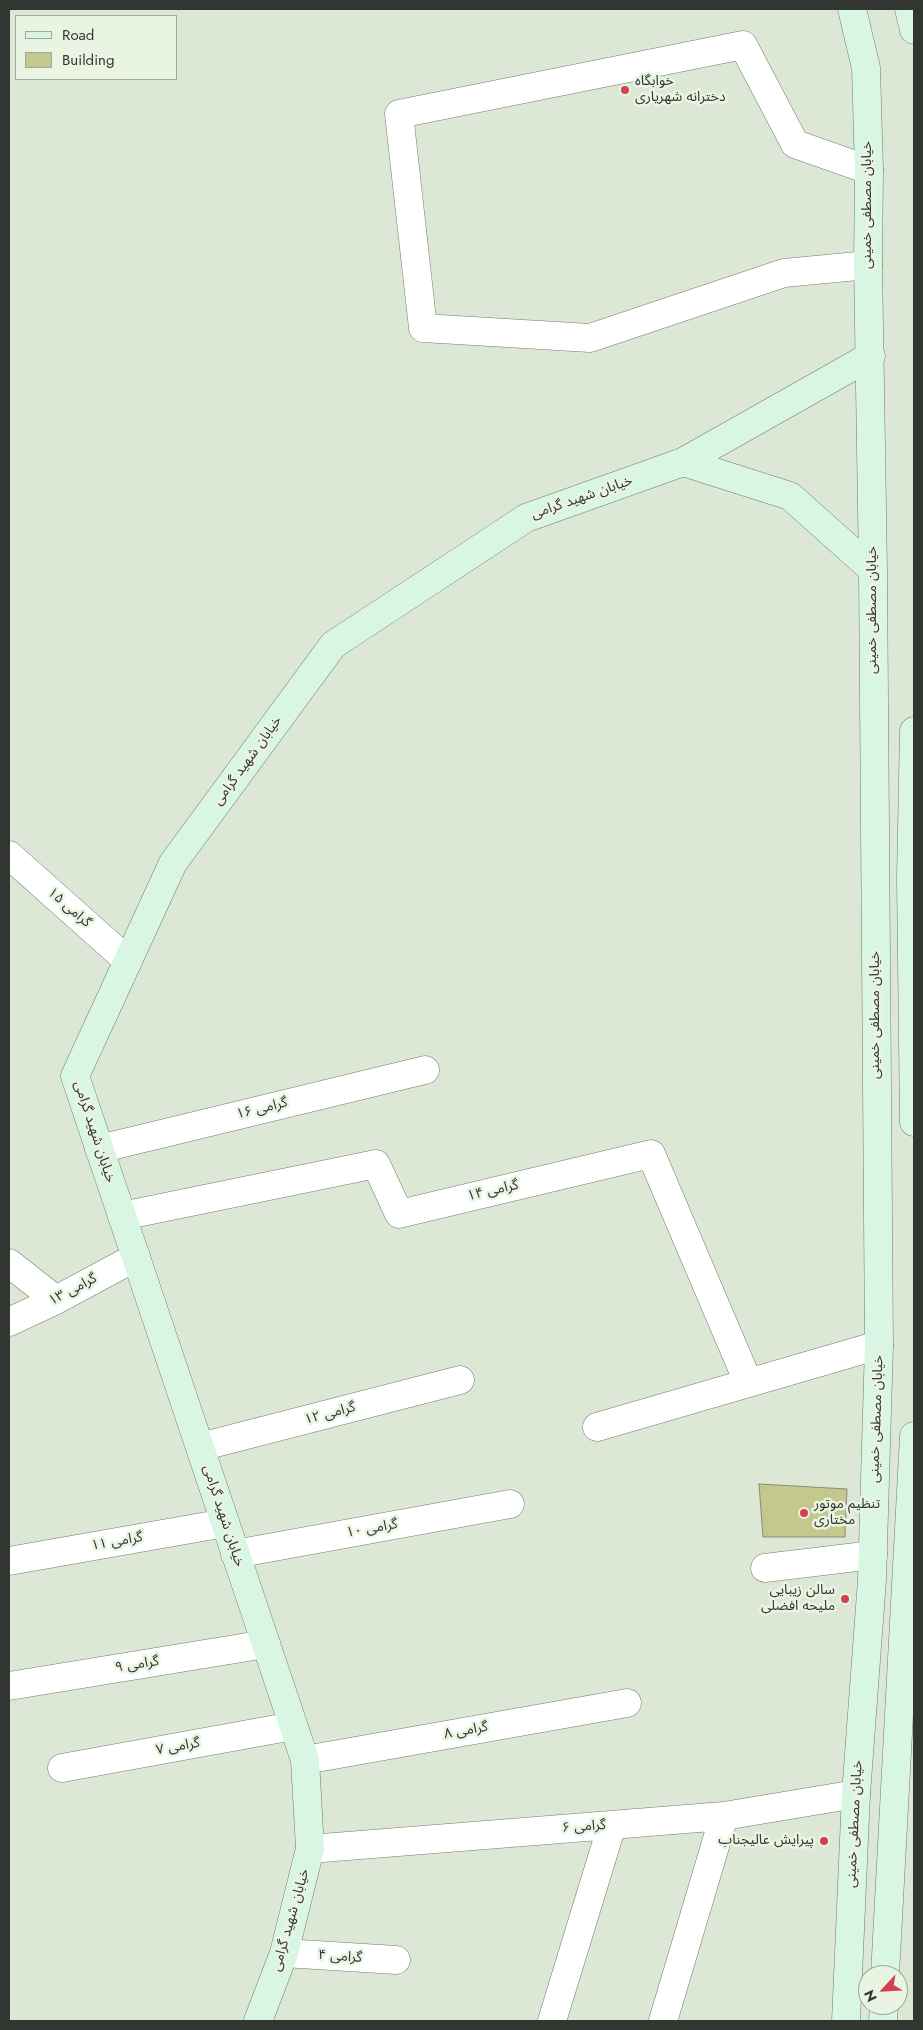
<!DOCTYPE html>
<html>
<head>
<meta charset="utf-8">
<style>
  body { margin:0 }
  #map { position:relative; width:923px; height:2030px; overflow:hidden; background:#dce7d5; font-family:Jost,sans-serif }
  canvas { display:block }
  .frame { position:absolute; inset:0; border:10px solid #323630; pointer-events:none }
  .legend { position:absolute; left:15px; top:15px; width:162px; height:65px; box-sizing:border-box; background:#e9f4e2; border:1px solid #a0a89b; margin:0; padding:6px 9px; list-style:none; font-size:15px; color:#323630 }
  .legend li { display:flex; align-items:center; gap:10px; height:25px }
  .legend b { width:25px; border:1px solid #a0a89b }
  .north { position:absolute; left:858px; top:1965px; width:50px; height:50px; box-sizing:border-box; background:#e9f4e2; border:1px solid #a0a89b; border-radius:50%; rotate:245deg; font-size:14px; font-weight:700; line-height:20px; text-align:center; color:#323630 }
  .north::after { content:''; display:block; margin:auto; width:18px; height:22px; background:#d24150; clip-path:polygon(50% 0,100% 100%,50% 72%,0 100%) }
</style>
</head>
<body>
<div id="map">
<canvas width="923" height="2030"></canvas>
<div class="frame"></div>
<ul class="legend">
<li><b style="height:6px;background:#d9f6e4"></b>Road</li>
<li><b style="height:14px;background:#c5c88c"></b>Building</li>
</ul>
<div class="north">N</div>
</div>
<script>
const context = document.querySelector('canvas').getContext('2d');
context.lineJoin = 'round';
function paint(path, color) { context.fillStyle = color; context.fill(path, 'evenodd'); }
const toPath = rows => new Path2D(rows.map(r => 'M' + r).join(''));
function trace(path, color, width, dash) { context.strokeStyle = color; context.lineWidth = width; context.lineCap = dash ? 'butt' : 'round'; context.setLineDash(dash || []); context.stroke(path); }
function label(font, color, halo, rows, align = 'center') {
  context.font = font + ' Jost,"Noto Sans Arabic",sans-serif'; context.lineWidth = 5; context.setLineDash([]); context.textBaseline = 'middle'; context.strokeStyle = halo; context.fillStyle = color; for (const [text, x, y, turn = 0] of rows) {
    context.save(); context.translate(x, y); context.rotate((+turn || 0) * Math.PI / 180); context.textAlign = isNaN(turn) ? turn : align; if (halo) context.strokeText(text, 0, 0); context.fillText(text, 0, 0); context.restore();
  }
}
const building = toPath([
  [759,1484,847,1489,845,1537,763,1537,759,1484]
]);
paint(building, '#c5c88c');
trace(building, '#8a8b7a', 1);
const street = toPath([
  [868,265,784,273,590,338,423,328,399,114,743,45,795,144,869,170],
  [9,855,128,961],
  [99,1149,425,1070],
  [122,1216,376,1164,399,1214,651,1154,748,1382],
  [9,1263,56,1300],
  [9,1322,56,1300,136,1257],
  [597,1427,879,1345],
  [200,1447,460,1380],
  [235,1554,510,1504],
  [9,1561,225,1523],
  [765,1568,873,1555],
  [9,1686,266,1644],
  [305,1760,627,1703],
  [62,1768,293,1726],
  [310,1849,724,1816,856,1794],
  [284,1953,396,1960],
  [552,2021,612,1825],
  [663,2021,724,1816]
]);
const secondary = toPath([
  [909,9,914,30],
  [683,462,790,496,873,570],
  [914,731,911,878,914,1122],
  [885,1975,914,1436],
  [258,2021,284,1953,310,1849,305,1760,75,1076,173,863,333,645,526,518,683,462,871,356],
  [846,2021,856,1794,872,1580,879,1345,873,570,868,265,869,170,866,68,852,9],
  [883,2021,884,2005]
]);
trace(street, '#727c6c', 29);
trace(secondary, '#727c6c', 29);
trace(street, '#fff', 28);
trace(secondary, '#d9f6e4', 28);
for (const [x, y, r, color] of [
  [625,90,5,"#d24150"],
  [804,1513,5,"#d24150"],
  [845,1599,5,"#d24150"],
  [824,1841,5,"#d24150"]
]) { const dot = new Path2D(); dot.arc(x, y, r, 0, 2 * Math.PI); context.fillStyle = color; context.fill(dot); trace(dot, '#e9f4e2', 2); }
label('14px', '#323630', '#e9f4e2', [
  ["خوابگاه",635,82],
  ["دخترانه شهریاری",635,98],
  ["تنظیم موتور",814,1505],
  ["مختاری",814,1521],
  ["سالن زیبایی",835,1591,"right"],
  ["ملیحه افضلی",835,1607,"right"],
  ["پیرایش عالیجناب",814,1841,"right"]
], 'left');
label('14px', '#323630', '#e9f4e2', [
  ["خیابان مصطفی خمینی",868,205,-90],
  ["خیابان شهید گرامی",582,498,-19],
  ["خیابان مصطفی خمینی",873,610,-90],
  ["خیابان شهید گرامی",248,761,-54],
  ["گرامی ۱۵",69,908,41],
  ["خیابان مصطفی خمینی",876,1015,-90],
  ["گرامی ۱۶",262,1109,-14],
  ["خیابان شهید گرامی",94,1132,72],
  ["گرامی ۱۴",493,1191,-13],
  ["گرامی ۱۳",73,1290,-28],
  ["گرامی ۱۲",330,1414,-15],
  ["خیابان مصطفی خمینی",877,1419,-88],
  ["خیابان شهید گرامی",223,1516,72],
  ["گرامی ۱۰",372,1529,-10],
  ["گرامی ۱۱",117,1542,-10],
  ["گرامی ۹",137,1665,-9],
  ["گرامی ۸",466,1731,-10],
  ["گرامی ۷",178,1747,-10],
  ["خیابان مصطفی خمینی",855,1824,-87],
  ["گرامی ۶",584,1827,-4],
  ["خیابان شهید گرامی",291,1920,-74],
  ["گرامی ۴",340,1957,4]
]);
</script>
</body>
</html>
